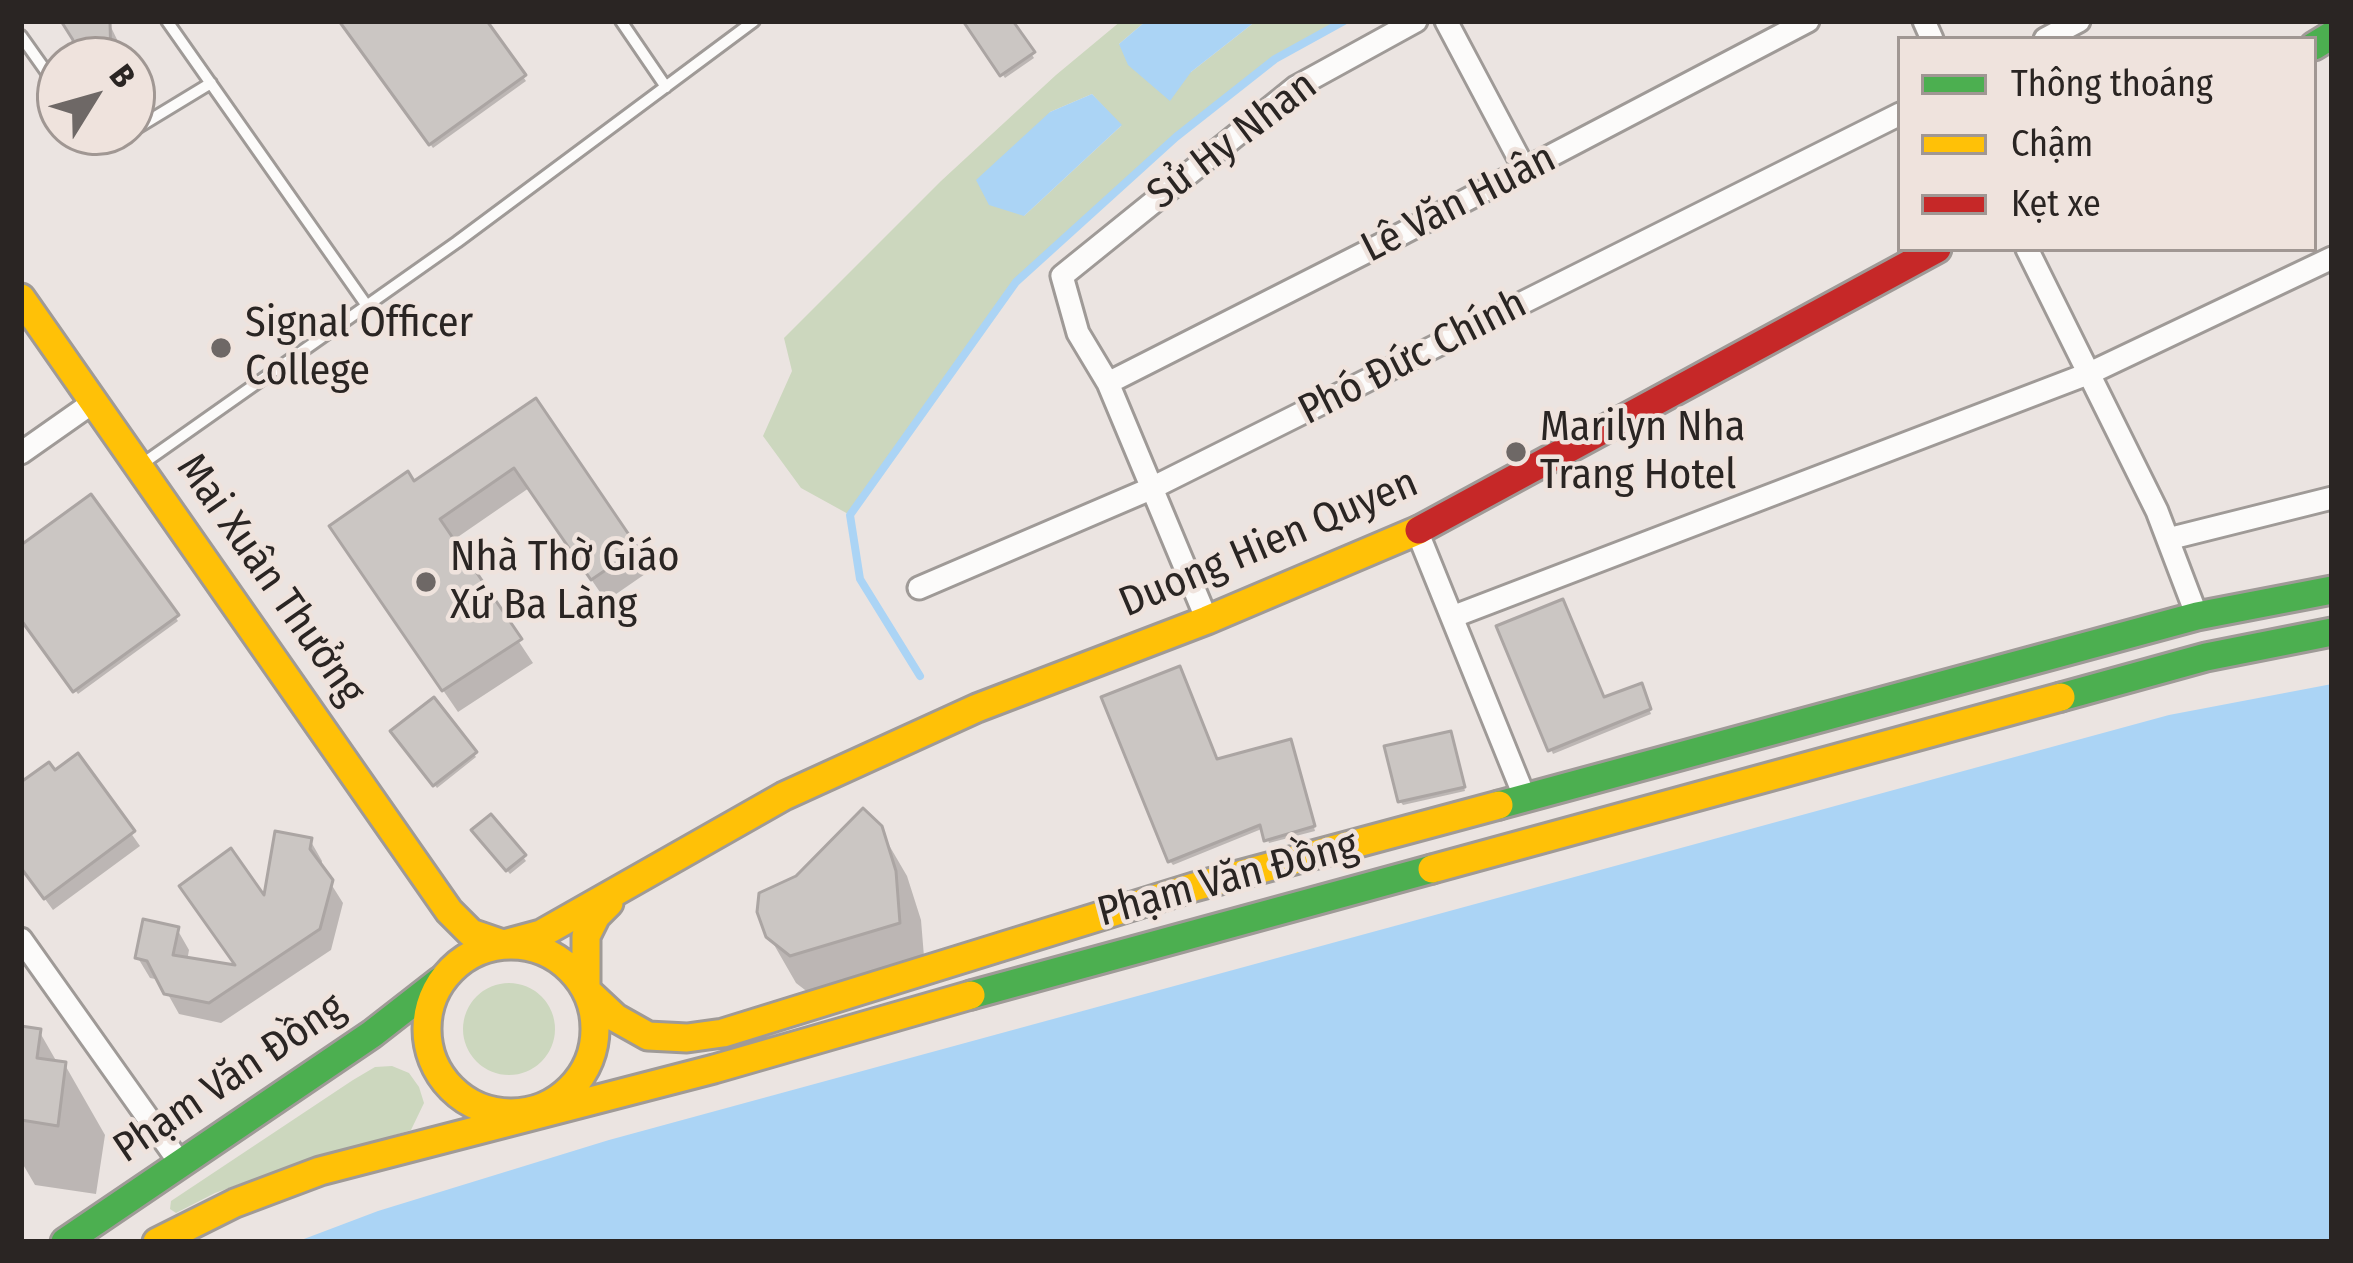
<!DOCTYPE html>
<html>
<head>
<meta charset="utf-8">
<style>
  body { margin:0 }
  #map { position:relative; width:2353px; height:1263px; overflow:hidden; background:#ebe4e1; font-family:"Fira Sans Condensed",sans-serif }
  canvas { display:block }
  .frame { position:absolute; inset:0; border:24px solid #2a2523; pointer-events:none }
  .legend { position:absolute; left:1897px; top:36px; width:420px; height:216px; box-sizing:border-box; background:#efe3dd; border:3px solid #a09793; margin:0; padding:15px 21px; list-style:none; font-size:36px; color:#2a2523 }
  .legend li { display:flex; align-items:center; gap:24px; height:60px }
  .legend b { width:60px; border:3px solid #a09793 }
  .north { position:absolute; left:36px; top:36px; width:120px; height:120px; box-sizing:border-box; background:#efe3dd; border:3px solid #a09793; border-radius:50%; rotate:53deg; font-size:33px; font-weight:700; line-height:48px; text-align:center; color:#2a2523 }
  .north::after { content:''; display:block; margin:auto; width:42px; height:54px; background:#6e6866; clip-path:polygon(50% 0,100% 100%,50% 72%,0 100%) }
</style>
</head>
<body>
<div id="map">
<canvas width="2353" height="1263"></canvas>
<div class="frame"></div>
<ul class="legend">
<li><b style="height:15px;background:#4caf50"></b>Thông thoáng</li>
<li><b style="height:15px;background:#ffc107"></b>Chậm</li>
<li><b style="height:15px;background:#c62828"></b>Kẹt xe</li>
</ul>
<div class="north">B</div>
</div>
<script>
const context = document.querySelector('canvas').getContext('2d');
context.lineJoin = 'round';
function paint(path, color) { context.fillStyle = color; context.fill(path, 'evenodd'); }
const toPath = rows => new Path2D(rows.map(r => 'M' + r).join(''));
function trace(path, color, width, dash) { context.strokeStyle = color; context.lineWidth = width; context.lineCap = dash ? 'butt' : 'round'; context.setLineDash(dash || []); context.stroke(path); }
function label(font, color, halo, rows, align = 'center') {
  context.font = font + ' "Fira Sans Condensed",sans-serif'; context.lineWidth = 9; context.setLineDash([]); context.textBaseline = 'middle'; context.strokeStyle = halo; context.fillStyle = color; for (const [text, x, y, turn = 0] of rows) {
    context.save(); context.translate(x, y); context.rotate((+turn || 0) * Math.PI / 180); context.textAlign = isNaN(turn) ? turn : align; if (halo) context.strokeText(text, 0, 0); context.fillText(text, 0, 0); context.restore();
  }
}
paint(toPath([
  [1121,21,1146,21,1119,44,1191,72,1256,21,1344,21,1275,59,1176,137,1016,282,850,515,801,488,763,436,792,371,784,338,941,181,1056,75],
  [1092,94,1121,126,1024,216,1050,112],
  '463 1029a46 46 0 1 1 92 0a46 46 0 1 1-92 0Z',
  [392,1066,409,1073,419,1087,424,1103,411,1130,271,1173,215,1193,176,1213,170,1209,171,1201,353,1080,375,1067]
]), '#ccd7be');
paint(toPath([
  [1146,21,1256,21,1191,72,1170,101,1128,65,1119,44],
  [1092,94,1122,125,1024,216,989,205,976,180,1050,112],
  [2332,684,2332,1242,296,1242,378,1211,609,1140,2169,715]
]), '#abd4f5');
paint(toPath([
  [61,21,108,21,127,60,76,60,76,43],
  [342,21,483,21,526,81,433,148],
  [966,21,1010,21,1034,58,1005,78],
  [535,402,648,572,606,601,529,488,452,541,533,663,458,712,346,549,413,485],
  [90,499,178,621,78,694,21,616,21,549],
  [1500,628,1603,700,1643,691,1651,714,1553,754],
  [434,701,476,757,437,788,394,732],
  [1452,738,1465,791,1403,805,1400,801],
  [1292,746,1315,831,1269,843,1264,828,1173,865,1170,861,1217,762],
  [77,757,140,846,53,910,21,866,21,786,54,774],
  [879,828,907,876,921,920,925,969,818,1000,796,983,769,936,798,879],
  [478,835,523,857,526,861,510,874],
  [310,840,322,861,321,868,343,903,331,950,221,1023,179,1014,160,980,150,978,138,958,177,929,189,950,187,961,239,969,265,902],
  [21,1029,39,1031,58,1064,65,1065,105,1135,96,1194,35,1185,21,1161]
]), '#0003');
trace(toPath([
  [920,676,860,579,850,515,1016,282,1176,137,1275,59,1344,21]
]), '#abd4f5', 8);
const building = toPath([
  [61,21,110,21,111,60,73,60,73,40,61,21],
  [339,21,487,21,526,75,429,145,339,21],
  [963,21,1013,21,1035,52,1000,76,963,21],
  [536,398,638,548,591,580,514,468,440,519,522,639,442,691,329,526,408,471,414,481,536,398],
  [91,494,179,615,73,692,21,620,21,545,91,494],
  [1563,599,1604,697,1642,683,1651,709,1548,751,1496,626,1563,599],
  [1180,666,1217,759,1291,739,1315,826,1264,841,1260,825,1168,862,1101,697,1180,666],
  [434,697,477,752,433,786,390,731,434,697],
  [1451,731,1465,787,1398,802,1384,746,1451,731],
  [78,753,135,831,44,899,21,868,21,782,49,762,55,770,78,753],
  [863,808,882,826,896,871,900,923,790,956,766,937,757,912,759,893,796,876,863,808],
  [491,814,526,855,506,871,471,830,491,814],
  [275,831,312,838,310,849,333,880,320,929,209,1003,164,994,147,961,135,958,143,919,179,927,173,955,235,965,179,886,231,848,264,895,275,831],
  [21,1026,41,1029,37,1058,66,1062,58,1126,21,1120,21,1026]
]);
paint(building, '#cbc6c3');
trace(building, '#aba5a3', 3);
const lane = toPath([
  [167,21,365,303],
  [621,21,666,87],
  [21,36,60,91],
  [132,131,211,83],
  [94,132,106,146,130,132],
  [145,462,457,242,754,21]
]);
const street = toPath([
  [1446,21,1525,170],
  [1924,21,1932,39],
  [2045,39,2079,21],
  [2027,249,2157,511,2197,616],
  [1108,383,1388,241,1808,21],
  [21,453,95,401],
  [1417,531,1525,798],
  [2168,539,2332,498],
  [919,588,1150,489,1900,114],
  [1452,617,2090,373,2332,258],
  [1207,620,1108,383,1078,333,1062,276,1296,87,1416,21],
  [21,939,180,1163]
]);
const fast = toPath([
  [2314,46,2332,35],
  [2061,697,2206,657,2332,632],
  [1499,805,2197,616,2332,590],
  [971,995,1432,869],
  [65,1242,372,1034,440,981]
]);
const slow = toPath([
  [21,298,449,911,471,933,503,944],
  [1432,869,2061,697],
  [504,944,541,934,784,796,977,708,1207,620,1419,530],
  '427 1029a84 84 0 1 1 168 0a84 84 0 1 1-168 0Z',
  [586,990,586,936,596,916,609,903],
  [586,990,616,1018,648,1036,687,1038,723,1033,1194,887,1499,805],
  [157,1242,235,1203,320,1171,714,1069,971,995]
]);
const jam = toPath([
  [1419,530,1937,249]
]);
trace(lane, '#9f9a97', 16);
trace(street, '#9f9a97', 27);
trace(fast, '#9f9a97', 33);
trace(slow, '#9f9a97', 33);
trace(jam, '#9f9a97', 33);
trace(lane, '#fcfbfa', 10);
trace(street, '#fcfbfa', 21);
trace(fast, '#4caf50', 27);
trace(slow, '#ffc107', 27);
trace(jam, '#c62828', 27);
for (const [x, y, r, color] of [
  [221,348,12,"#6e6866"],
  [1516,452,12,"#6e6866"],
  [426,582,12,"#6e6866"]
]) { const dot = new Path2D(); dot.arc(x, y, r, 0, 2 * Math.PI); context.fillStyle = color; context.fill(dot); trace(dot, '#efe3dd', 4.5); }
label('42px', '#2a2523', '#efe3dd', [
  ["Sử Hy Nhan",1233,141,-37],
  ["Lê Văn Huân",1459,204,-27],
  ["Phó Đức Chính",1413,358,-27],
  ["Duong Hien Quyen",1269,544,-23],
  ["Mai Xuân Thưởng",270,580,55],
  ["Phạm Văn Đồng",1228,880,-15],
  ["Phạm Văn Đồng",230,1079,-34]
]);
label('42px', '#2a2523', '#efe3dd', [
  ["Signal Officer",245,324],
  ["College",245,372],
  ["Marilyn Nha",1540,428],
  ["Trang Hotel",1540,476],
  ["Nhà Thờ Giáo",450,558],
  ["Xứ Ba Làng",450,606]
], 'left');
</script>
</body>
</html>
